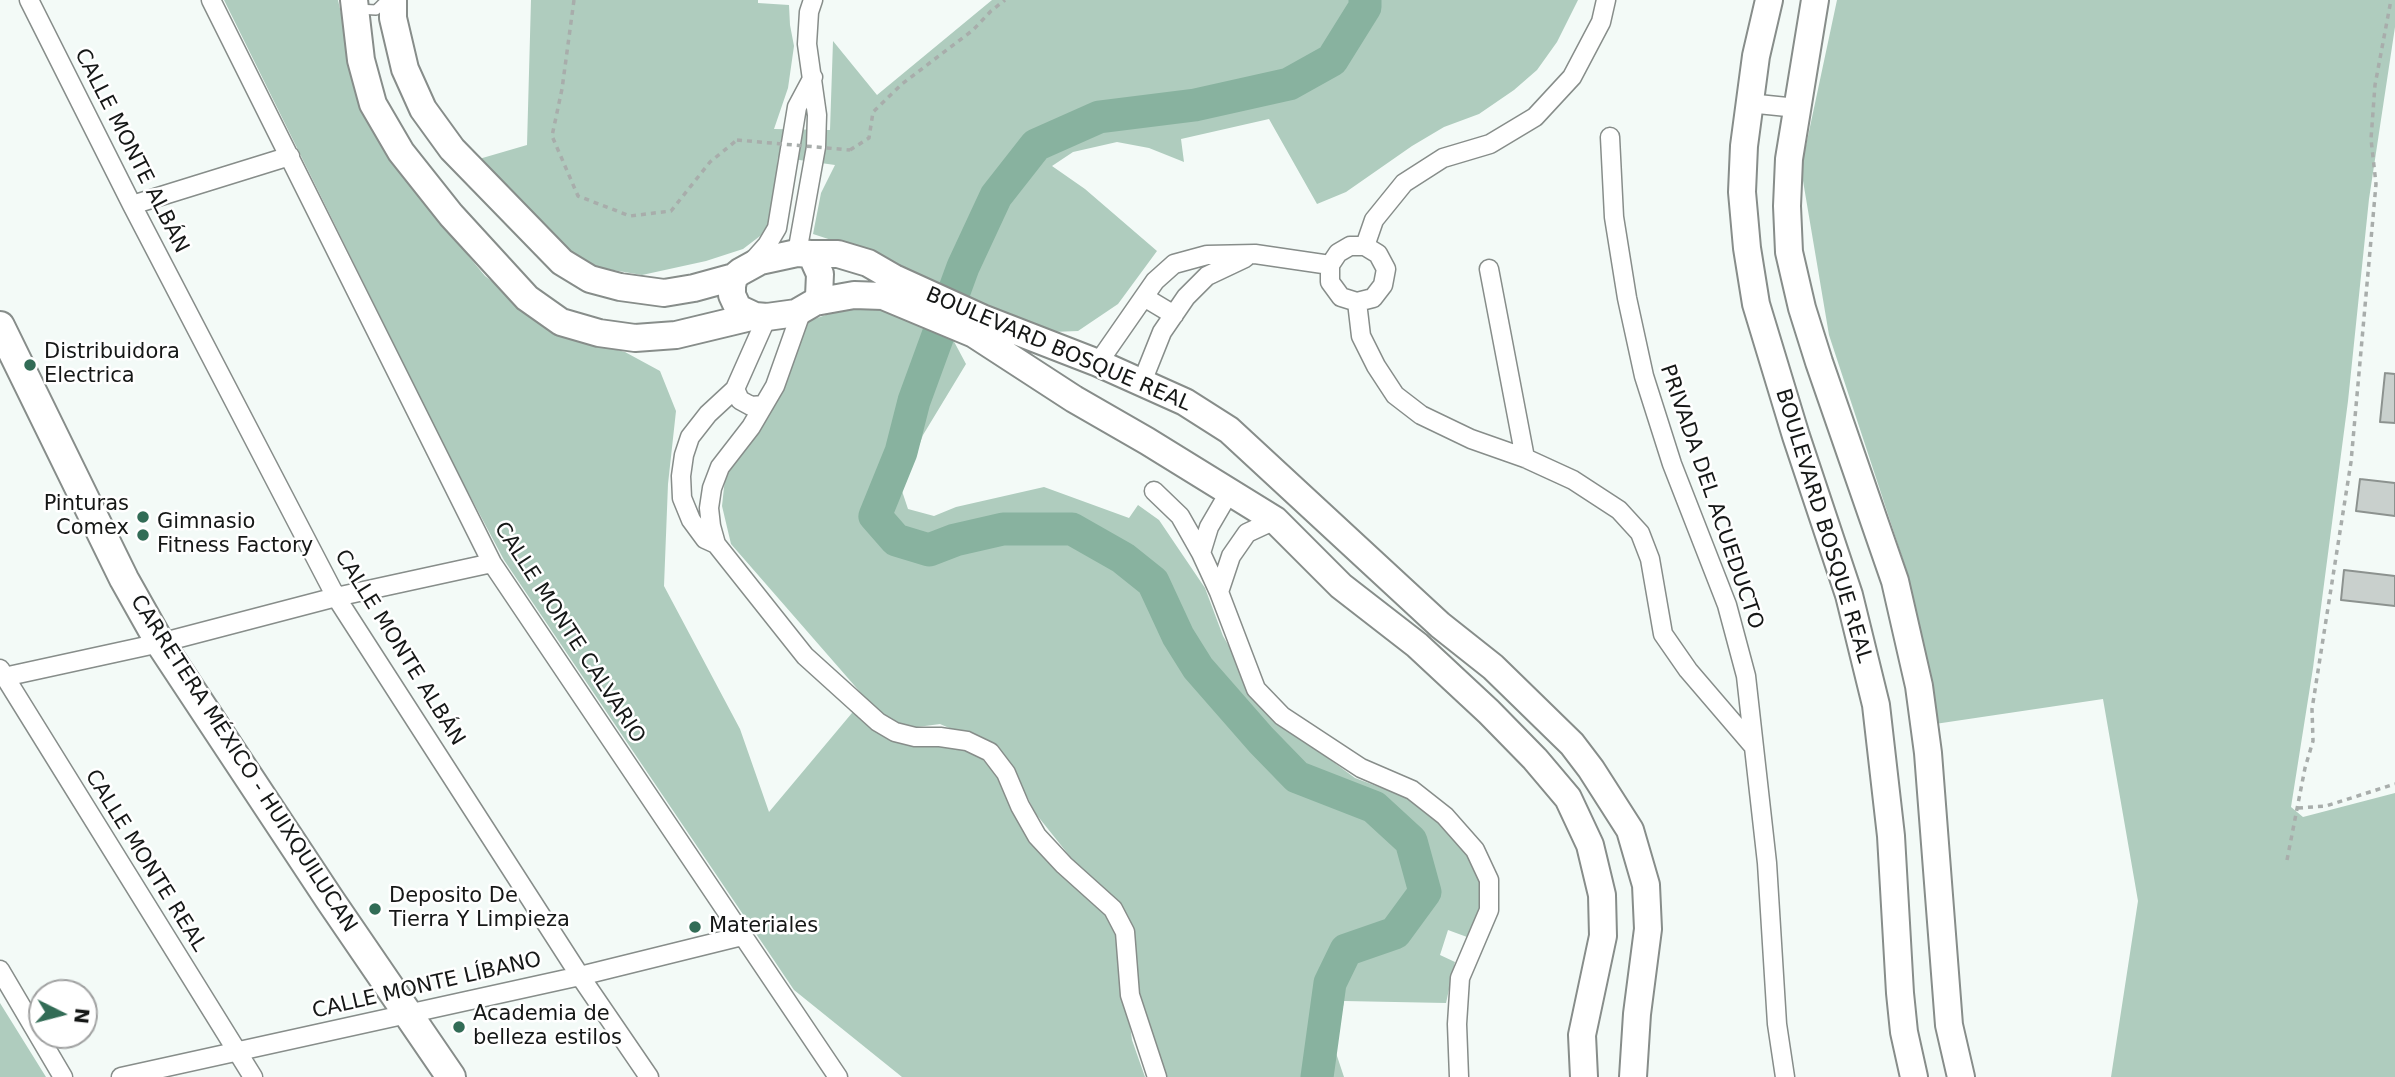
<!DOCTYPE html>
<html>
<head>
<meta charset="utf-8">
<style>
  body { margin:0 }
  #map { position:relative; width:2395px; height:1077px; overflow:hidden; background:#f3faf7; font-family:"DejaVu Sans",sans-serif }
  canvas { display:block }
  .north { position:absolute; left:28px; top:979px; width:70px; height:70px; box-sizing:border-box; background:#fff; border:2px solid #a1a2a2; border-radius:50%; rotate:96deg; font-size:19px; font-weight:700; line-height:28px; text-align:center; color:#151716 }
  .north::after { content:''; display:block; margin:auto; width:24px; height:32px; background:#326c56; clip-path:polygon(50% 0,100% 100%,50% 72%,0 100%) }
</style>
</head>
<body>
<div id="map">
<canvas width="2395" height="1077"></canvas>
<div class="north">N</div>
</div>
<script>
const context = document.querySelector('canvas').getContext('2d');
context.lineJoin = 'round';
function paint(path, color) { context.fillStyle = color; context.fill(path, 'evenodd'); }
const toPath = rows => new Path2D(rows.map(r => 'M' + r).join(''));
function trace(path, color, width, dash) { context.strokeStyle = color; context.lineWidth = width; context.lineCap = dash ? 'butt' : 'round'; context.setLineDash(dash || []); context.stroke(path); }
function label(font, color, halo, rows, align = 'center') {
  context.font = font + ' "DejaVu Sans",sans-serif'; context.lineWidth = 5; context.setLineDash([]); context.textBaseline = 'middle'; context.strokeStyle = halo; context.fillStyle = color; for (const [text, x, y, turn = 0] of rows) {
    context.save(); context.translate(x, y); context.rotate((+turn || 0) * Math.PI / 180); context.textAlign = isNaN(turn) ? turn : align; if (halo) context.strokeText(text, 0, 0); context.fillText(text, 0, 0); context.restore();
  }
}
paint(toPath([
  [224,0,338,0,358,89,404,178,485,276,563,336,625,352,660,371,676,411,668,484,664,586,740,729,769,812,857,707,885,732,947,743,977,753,1006,786,1110,916,1124,949,1124,978,1132,1040,1145,1077,902,1077,794,990,504,560,453,464],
  [531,0,758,0,758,3,789,5,790,25,794,46,788,88,774,129,830,130,833,41,877,95,992,0,1578,0,1557,42,1537,70,1514,90,1479,114,1444,127,1412,146,1346,192,1317,204,1269,119,1181,139,1184,162,1149,148,1117,142,1073,152,1052,166,1085,189,1157,251,1118,304,1078,331,1052,332,1010,319,859,249,813,234,821,193,835,165,778,157,774,203,768,230,743,249,706,261,642,275,595,267,577,258,549,238,479,159,527,145],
  [1837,0,2395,0,2395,27,2369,199,2348,401,2313,668,2291,807,2303,817,2395,793,2395,1077,2111,1077,2138,901,2103,699,1935,724,1907,572,1829,335,1801,169],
  [854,305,896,311,950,334,966,364,923,435,902,491,908,509,934,516,956,507,1044,487,1129,518,1138,505,1159,520,1205,588,1223,636,1268,714,1355,778,1419,802,1464,845,1479,866,1484,905,1467,937,1448,930,1440,955,1455,962,1446,1003,1344,1001,1335,1050,1344,1077,1162,1077,1147,1037,1116,901,1076,864,1036,814,1017,777,991,746,940,724,910,728,881,716,731,544,722,506,726,469,806,322],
  [0,1003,46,1077,0,1077]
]), '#afccbe');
trace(toPath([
  [1317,1077,1330,983,1346,950,1395,933,1425,892,1411,841,1374,807,1297,777,1261,740,1198,668,1178,636,1153,582,1123,558,1072,529,1003,529,955,540,929,550,896,540,875,516,901,452,914,401,963,267,996,196,1036,145,1099,117,1195,105,1289,84,1332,60,1365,7,1365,0]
]), '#88b29f', 33);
const building = toPath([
  [2385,373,2395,374,2395,423,2380,422,2385,373],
  [2360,479,2395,483,2395,516,2356,511,2360,479],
  [2344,570,2395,576,2395,606,2341,600,2344,570]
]);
paint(building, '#c9d0cd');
trace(building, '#8c928f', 2);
const lane = toPath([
  [357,9,376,10,386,0]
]);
const street = toPath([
  [29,0,132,205,336,597,580,976,649,1077],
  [211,0,492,563,838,1077],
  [1748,103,1797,108],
  [1610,137,1614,217,1627,298,1644,376,1672,464,1727,605,1746,676,1767,863,1777,1024,1785,1077],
  [132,205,290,156],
  [1365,246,1374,220,1404,183,1443,158,1490,144,1535,117,1572,77,1601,22,1606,0],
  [797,253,816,147,817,115,807,44,809,12,813,0],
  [751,263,767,245,777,228,797,107,813,77],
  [1330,265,1330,282,1341,297,1357,302,1373,298,1383,285,1386,269,1378,254,1365,246],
  [1330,265,1338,253,1350,246,1365,246],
  [1489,269,1525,458],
  [1144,297,1174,315],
  [1357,302,1361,336,1376,366,1395,395,1421,415,1471,439,1525,458,1573,480,1619,510,1640,533,1650,559,1663,634,1688,670,1754,747],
  [802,310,775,386,751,427,720,467,712,488,709,508,711,526,716,544,805,656,878,722,895,732,915,737,940,737,967,741,990,752,1006,773,1020,806,1037,836,1064,865,1113,909,1125,932,1130,995,1157,1077],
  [1098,363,1155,281,1174,264,1207,255,1255,254,1330,265],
  [1142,382,1162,332,1186,297,1207,276,1245,258],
  [735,389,740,400,751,406,764,405],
  [1154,491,1180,516,1201,553,1219,592,1256,689,1282,716,1361,768,1412,790,1445,816,1475,850,1489,880,1489,910,1460,978,1457,1024,1459,1077],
  [716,544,705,539,691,520,682,498,681,476,684,455,690,437,708,414,735,389,767,317],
  [1201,553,1209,527,1230,491],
  [1219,592,1231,556,1247,533,1275,520],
  [0,669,253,1077],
  [4,677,160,643,336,597,492,563],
  [0,970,63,1077],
  [121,1077,580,976,742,936]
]);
const secondary = toPath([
  [354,0,361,60,373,104,401,152,451,215,527,298,561,322,599,333,635,338,676,335,755,316],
  [393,0,393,18,405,69,423,109,452,149,562,262,590,279,620,287,664,293,694,288,734,277],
  [1769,0,1756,56,1744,146,1742,192,1747,248,1756,304,1796,436,1849,595,1876,705,1891,836,1900,993,1904,1032,1914,1077],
  [1815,0,1789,159,1787,206,1789,252,1802,308,1819,362,1895,581,1919,686,1928,753,1949,1025,1961,1077],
  [811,254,838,254,868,263,894,278,982,318,1098,363,1185,402,1229,430,1440,625,1493,667,1572,744,1591,769,1630,830,1646,885,1648,929,1637,1014,1633,1077],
  [815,302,819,296,820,274,811,254,797,253,760,261,740,272,734,277,732,286,732,295,738,308,755,316,767,317,796,313,815,302,854,295,883,296,974,334,1074,399,1147,441,1275,520,1341,586,1417,645,1489,712,1535,759,1568,798,1590,845,1602,895,1603,936,1582,1035,1584,1077]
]);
const primary = toPath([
  [0,326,124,579,160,643,330,900,451,1077]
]);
trace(lane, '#878d8a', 12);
trace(street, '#878d8a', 21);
trace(secondary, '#878d8a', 30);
trace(primary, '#878d8a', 32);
trace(toPath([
  [574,0,562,89,552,136,578,196,630,216,671,211,710,162,737,140],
  [850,150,869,138,873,112,902,84,973,30,991,11,1005,0],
  [2298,808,2326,806,2395,784],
  [2287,860,2305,768,2313,741,2312,709,2351,462,2376,184,2371,139,2375,85,2391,0]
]), '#a8adab', 3.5, [5, 5]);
trace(lane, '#fff', 9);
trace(street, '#fff', 18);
trace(secondary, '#fff', 26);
trace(primary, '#fff', 28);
trace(toPath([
  [737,140,850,150]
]), '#a8adab', 3.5, [5, 5]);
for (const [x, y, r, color] of [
  [30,365,7,"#326c56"],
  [143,517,7,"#326c56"],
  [143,535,7,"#326c56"],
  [375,909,7,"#326c56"],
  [695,927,7,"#326c56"],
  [459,1027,7,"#326c56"]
]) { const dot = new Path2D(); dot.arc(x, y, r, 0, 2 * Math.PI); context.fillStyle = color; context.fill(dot); trace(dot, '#fff', 2.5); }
label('21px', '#151716', '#fff', [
  ["CALLE MONTE ALBÁN",131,151,63],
  ["BOULEVARD BOSQUE REAL",1058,350,23],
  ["PRIVADA DEL ACUEDUCTO",1711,497,71],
  ["BOULEVARD BOSQUE REAL",1823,526,73],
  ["CALLE MONTE CALVARIO",569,633,57],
  ["CALLE MONTE ALBÁN",399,648,58],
  ["CARRETERA MÉXICO - HUIXQUILUCAN",243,764,57],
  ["CALLE MONTE REAL",145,861,58],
  ["CALLE MONTE LÍBANO",427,986,-13]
]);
label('21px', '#151716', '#fff', [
  ["Distribuidora",44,353],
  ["Electrica",44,377],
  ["Pinturas",129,505,"right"],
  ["Comex",129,529,"right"],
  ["Gimnasio",157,523],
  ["Fitness Factory",157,547],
  ["Deposito De",389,897],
  ["Tierra Y Limpieza",389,921],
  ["Materiales",709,927],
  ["Academia de",473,1015],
  ["belleza estilos",473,1039]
], 'left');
</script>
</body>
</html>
